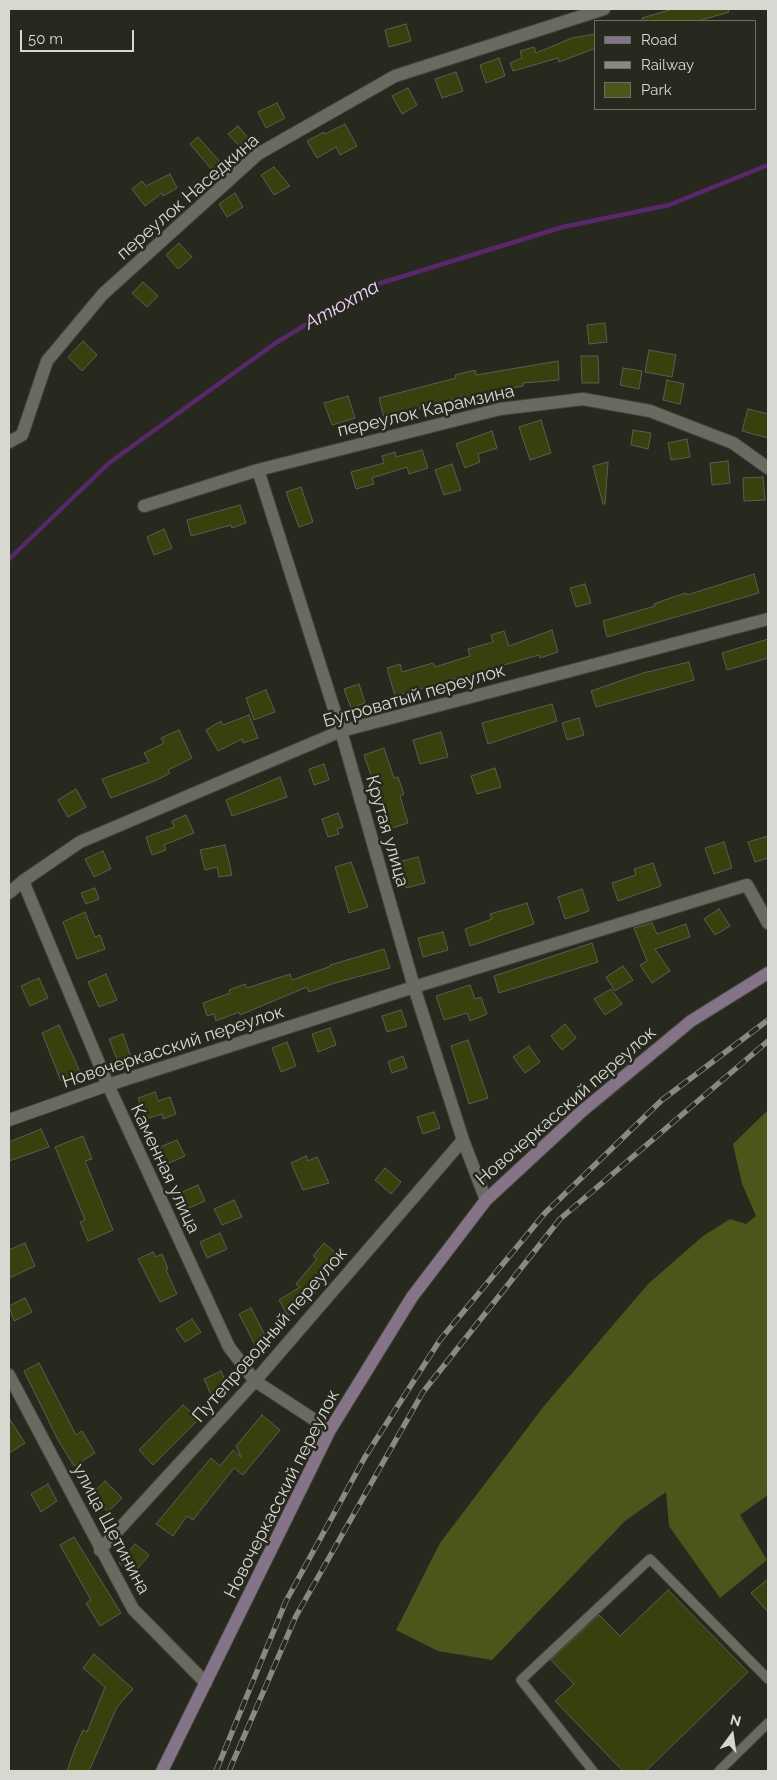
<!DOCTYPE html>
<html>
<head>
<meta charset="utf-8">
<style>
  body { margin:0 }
  #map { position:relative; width:777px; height:1780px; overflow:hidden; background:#27291f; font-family:Raleway,sans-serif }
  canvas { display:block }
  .frame { position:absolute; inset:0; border:10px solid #d7d8d2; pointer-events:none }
  .legend { position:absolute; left:594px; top:20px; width:162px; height:90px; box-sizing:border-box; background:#27291f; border:1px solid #6d6f67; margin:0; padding:6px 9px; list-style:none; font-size:15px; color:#d7d8d2 }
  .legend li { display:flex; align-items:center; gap:10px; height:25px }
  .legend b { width:25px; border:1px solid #6d6f67 }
  .north { position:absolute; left:707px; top:1710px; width:50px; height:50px; -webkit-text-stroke:4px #27291f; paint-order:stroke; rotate:14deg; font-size:14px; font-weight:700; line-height:20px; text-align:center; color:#d7d8d2 }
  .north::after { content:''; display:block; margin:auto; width:18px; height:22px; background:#d7d8d2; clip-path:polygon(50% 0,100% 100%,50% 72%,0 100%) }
  .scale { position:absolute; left:20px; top:30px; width:114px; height:22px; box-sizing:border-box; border:2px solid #d7d8d2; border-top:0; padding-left:6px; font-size:15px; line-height:18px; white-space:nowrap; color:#d7d8d2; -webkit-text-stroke:4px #27291f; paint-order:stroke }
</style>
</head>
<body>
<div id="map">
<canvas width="777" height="1780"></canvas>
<div class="frame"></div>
<ul class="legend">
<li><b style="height:6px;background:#857388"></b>Road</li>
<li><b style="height:6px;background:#898a82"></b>Railway</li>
<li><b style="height:14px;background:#4c561b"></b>Park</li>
</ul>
<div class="north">N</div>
<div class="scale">50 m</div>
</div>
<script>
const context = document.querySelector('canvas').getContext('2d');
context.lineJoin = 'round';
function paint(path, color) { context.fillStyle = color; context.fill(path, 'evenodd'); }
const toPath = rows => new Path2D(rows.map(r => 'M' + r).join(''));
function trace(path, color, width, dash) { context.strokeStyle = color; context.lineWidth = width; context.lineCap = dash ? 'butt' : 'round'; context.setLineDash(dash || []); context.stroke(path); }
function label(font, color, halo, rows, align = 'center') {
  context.font = font + ' Raleway,sans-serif'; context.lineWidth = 5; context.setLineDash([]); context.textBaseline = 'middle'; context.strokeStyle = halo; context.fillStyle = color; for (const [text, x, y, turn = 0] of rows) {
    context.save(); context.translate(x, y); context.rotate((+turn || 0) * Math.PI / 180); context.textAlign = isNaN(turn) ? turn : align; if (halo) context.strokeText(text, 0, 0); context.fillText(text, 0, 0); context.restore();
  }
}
paint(toPath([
  [768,1110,768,1495,740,1515,767,1560,720,1598,669,1526,666,1492,625,1521,492,1660,438,1651,396,1630,440,1543,544,1406,648,1284,703,1236,730,1219,746,1224,756,1216,742,1184,733,1144]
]), '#4c561b');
trace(toPath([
  [9,559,109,463,274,344,368,287,563,227,669,205,768,165]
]), '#59286b', 4.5);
const building = toPath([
  [673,9,728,9,729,12,698,21,642,21,642,18,673,9],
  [406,24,411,41,389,47,385,30,406,24],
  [596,34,596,48,559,62,558,58,513,71,510,63,522,58,520,51,534,47,536,53,572,38,596,34],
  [499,58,505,76,486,83,480,65,499,58],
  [456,72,463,91,442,98,435,79,456,72],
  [408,88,417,105,402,114,392,96,408,88],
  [277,103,285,118,266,128,258,112,277,103],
  [345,124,357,146,340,155,336,147,317,158,307,141,324,132,325,134,345,124],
  [238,126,249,139,240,147,228,134,238,126],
  [198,137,221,163,213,171,190,144,198,137],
  [274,167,290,186,274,195,261,175,274,167],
  [170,174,177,188,163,196,162,193,145,206,132,189,142,181,146,186,170,174],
  [235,193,243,207,227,217,219,204,235,193],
  [179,243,192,257,178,269,166,255,179,243],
  [143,282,158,296,147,307,132,293,143,282],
  [605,323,607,342,589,344,587,325,605,323],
  [83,341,97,355,82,371,68,357,83,341],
  [649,350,676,355,672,377,645,372,649,350],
  [581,356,598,356,599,383,582,383,581,356],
  [558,361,559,380,523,383,523,386,482,394,462,401,461,397,384,418,379,398,456,378,455,375,475,370,476,375,558,361],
  [623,368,642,371,639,389,620,385,623,368],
  [667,380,684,384,680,404,663,400,667,380],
  [348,396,355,418,332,425,324,403,348,396],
  [748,409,768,414,768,438,742,431,748,409],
  [541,420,551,453,530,460,519,427,541,420],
  [633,430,651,433,648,449,631,445,633,430],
  [492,431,497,448,478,454,480,462,465,468,456,444,492,431],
  [687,439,690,457,671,460,668,443,687,439],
  [422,450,428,468,409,474,407,467,372,478,374,484,356,489,351,472,384,463,382,456,395,452,396,457,422,450],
  [728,461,730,483,712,485,710,463,728,461],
  [608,462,605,504,603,504,593,466,608,462],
  [452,464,461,490,444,495,435,470,452,464],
  [763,477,765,500,744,501,743,478,763,477],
  [301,487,313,522,299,527,286,492,301,487],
  [240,505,246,523,232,528,231,525,191,536,187,520,240,505],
  [164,529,172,548,154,555,147,537,164,529],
  [754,574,759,593,607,637,603,621,655,606,654,604,673,597,686,593,687,595,754,574],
  [585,584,591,603,576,607,570,588,585,584],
  [552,630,558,652,540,658,539,655,395,696,387,668,400,664,402,672,433,663,435,667,470,656,468,649,493,642,491,635,504,631,509,646,552,630],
  [768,639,768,658,727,670,722,653,768,639],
  [689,662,694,680,596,707,591,691,643,673,689,662],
  [359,684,365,703,351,708,344,689,359,684],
  [266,690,275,712,254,720,246,698,266,690],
  [552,704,557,721,488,744,482,723,552,704],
  [249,715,258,738,243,743,242,739,218,751,206,730,221,721,223,725,249,715],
  [579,718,584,735,567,740,562,723,579,718],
  [179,730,192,758,168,770,170,773,157,780,111,798,102,779,149,762,144,753,164,743,161,738,179,730],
  [441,732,448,757,420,764,413,740,441,732],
  [384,748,394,778,398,777,404,794,400,796,408,823,389,829,364,755,384,748],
  [324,764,329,780,314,785,309,769,324,764],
  [495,768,501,787,477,794,471,776,495,768],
  [280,777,287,797,232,816,226,800,280,777],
  [76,789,86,807,68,817,58,800,76,789],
  [338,813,343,827,337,829,339,834,328,837,322,819,338,813],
  [186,815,194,833,164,845,166,850,152,855,146,837,174,827,172,821,186,815],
  [768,836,768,858,755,862,748,842,768,836],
  [724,842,732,868,714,874,705,848,724,842],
  [225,845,232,875,219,877,217,867,205,870,200,850,225,845],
  [103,851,111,869,94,877,85,859,103,851],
  [418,857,425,883,406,888,399,862,418,857],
  [351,862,368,907,349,913,335,867,351,862],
  [653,863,661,886,618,901,612,883,636,875,634,869,653,863],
  [95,888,99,899,86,904,81,893,95,888],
  [582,889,589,911,565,919,558,897,582,889],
  [527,903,534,924,470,946,465,929,492,919,490,914,527,903],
  [719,909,730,926,715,935,704,919,719,909],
  [85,912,95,937,100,935,105,949,77,959,63,922,85,912],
  [652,923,657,934,686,924,690,937,655,949,670,971,652,983,640,965,647,961,634,928,652,923],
  [443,932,448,950,423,957,418,938,443,932],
  [592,943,598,962,499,993,494,976,592,943],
  [384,949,390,968,335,983,309,992,307,987,240,1015,239,1012,216,1021,214,1014,207,1016,203,1003,230,993,229,990,245,984,247,988,290,974,292,980,331,966,330,965,384,949],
  [623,966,633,980,615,991,606,977,623,966],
  [106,974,117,1000,99,1007,88,982,106,974],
  [39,978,48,998,30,1006,21,986,39,978],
  [470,985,475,999,481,997,487,1014,470,1021,467,1013,444,1020,436,996,470,985],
  [611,989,622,1004,605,1015,594,999,611,989],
  [401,1010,407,1026,387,1032,382,1016,401,1010],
  [565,1024,576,1038,562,1050,551,1036,565,1024],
  [59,1025,81,1074,61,1081,42,1033,59,1025],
  [330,1028,336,1045,318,1052,312,1034,330,1028],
  [123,1034,131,1057,118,1062,109,1039,123,1034],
  [468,1040,488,1098,469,1104,451,1046,468,1040],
  [287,1042,296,1066,281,1072,272,1048,287,1042],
  [529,1046,540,1062,525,1073,513,1057,529,1046],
  [403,1056,407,1068,392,1073,388,1062,403,1056],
  [155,1092,158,1101,170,1097,176,1114,163,1119,162,1114,146,1119,138,1098,155,1092],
  [434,1112,440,1128,423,1134,417,1117,434,1112],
  [41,1129,49,1147,9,1161,9,1142,41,1129],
  [83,1136,92,1159,85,1161,113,1230,88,1241,80,1222,85,1220,55,1147,83,1136],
  [177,1140,185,1156,167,1164,160,1147,177,1140],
  [306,1156,308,1161,317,1157,329,1183,303,1190,291,1163,306,1156],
  [385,1168,401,1182,391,1194,375,1180,385,1168],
  [198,1185,205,1201,187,1209,180,1193,198,1185],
  [234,1200,242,1217,222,1225,214,1209,234,1200],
  [220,1233,227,1249,207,1258,200,1242,220,1233],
  [25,1243,35,1266,9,1278,9,1250,25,1243],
  [324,1243,342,1258,305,1306,288,1316,279,1300,300,1287,296,1284,317,1259,313,1256,324,1243],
  [153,1252,156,1257,162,1254,168,1269,166,1270,177,1294,160,1302,138,1259,153,1252],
  [25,1298,32,1312,14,1321,9,1306,25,1298],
  [251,1308,267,1339,255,1345,239,1314,251,1308],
  [192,1319,201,1332,185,1342,176,1329,192,1319],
  [39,1363,76,1435,82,1431,95,1453,74,1466,58,1440,24,1371,39,1363],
  [221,1371,229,1389,212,1397,204,1379,221,1371],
  [183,1405,199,1419,153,1465,139,1450,183,1405],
  [262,1415,280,1430,243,1475,234,1468,193,1520,187,1516,173,1536,156,1524,211,1458,220,1466,233,1450,241,1457,236,1446,262,1415],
  [9,1418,25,1443,9,1453,9,1418],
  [105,1481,122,1498,108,1512,91,1495,105,1481],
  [48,1484,57,1501,41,1512,31,1494,48,1484],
  [74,1537,121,1613,100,1626,86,1603,91,1600,60,1545,74,1537],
  [135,1544,149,1555,133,1574,119,1563,135,1544],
  [768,1579,768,1612,751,1593,768,1579],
  [668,1590,748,1672,646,1771,623,1771,555,1701,574,1684,551,1660,599,1615,620,1636,668,1590],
  [94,1654,133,1689,117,1707,89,1771,67,1771,75,1748,83,1730,87,1732,105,1687,83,1668,94,1654]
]);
paint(building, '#38400e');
trace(building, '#5b5d52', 1);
const service = toPath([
  [593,1771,521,1680,650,1559,768,1679],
  [719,1771,768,1723]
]);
const minor = toPath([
  [9,442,22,435,47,361,103,294,258,154,395,76,604,9],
  [258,470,341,731,414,987,463,1140,486,1200],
  [144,506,258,470,500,409,583,399,650,411,733,443,768,468],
  [23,881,108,1085,229,1347,255,1381,330,1430],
  [9,893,23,881,80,842,341,731,768,619],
  [9,1120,108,1085,414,987,747,885,768,923],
  [9,1375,133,1609,206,1683],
  [100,1550,255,1381,463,1140]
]);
const secondary = toPath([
  [162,1771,330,1430,412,1297,486,1200,581,1112,691,1021,768,973]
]);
trace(service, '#44453d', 11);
trace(minor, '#44453d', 14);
trace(secondary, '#44453d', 14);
trace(service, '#686b60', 9);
trace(minor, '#686b60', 12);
trace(secondary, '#857388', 12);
const rail = toPath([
  [216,1771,286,1601,365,1457,440,1340,545,1213,662,1100,768,1020],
  [229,1771,296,1616,423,1392,560,1219,768,1041]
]);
trace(rail, '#898a82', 5.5);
trace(rail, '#27291f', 4, [11]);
label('18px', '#d7d8d2', '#27291f', [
  ["переулок Наседкина",188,197,-41],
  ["переулок Карамзина",426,411,-13],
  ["Бугроватый переулок",414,696,-16],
  ["Крутая улица",387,831,74],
  ["Новочеркасский переулок",173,1047,-18],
  ["Новочеркасский переулок",566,1106,-41],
  ["Каменная улица",165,1169,65],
  ["Путепроводный переулок",270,1335,-49],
  ["Новочеркасский переулок",282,1494,-63],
  ["улица Щетинина",111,1529,62]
]);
label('italic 19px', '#efd4fb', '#27291f', [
  ["Атюхта",342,305,-29]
]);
</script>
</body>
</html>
